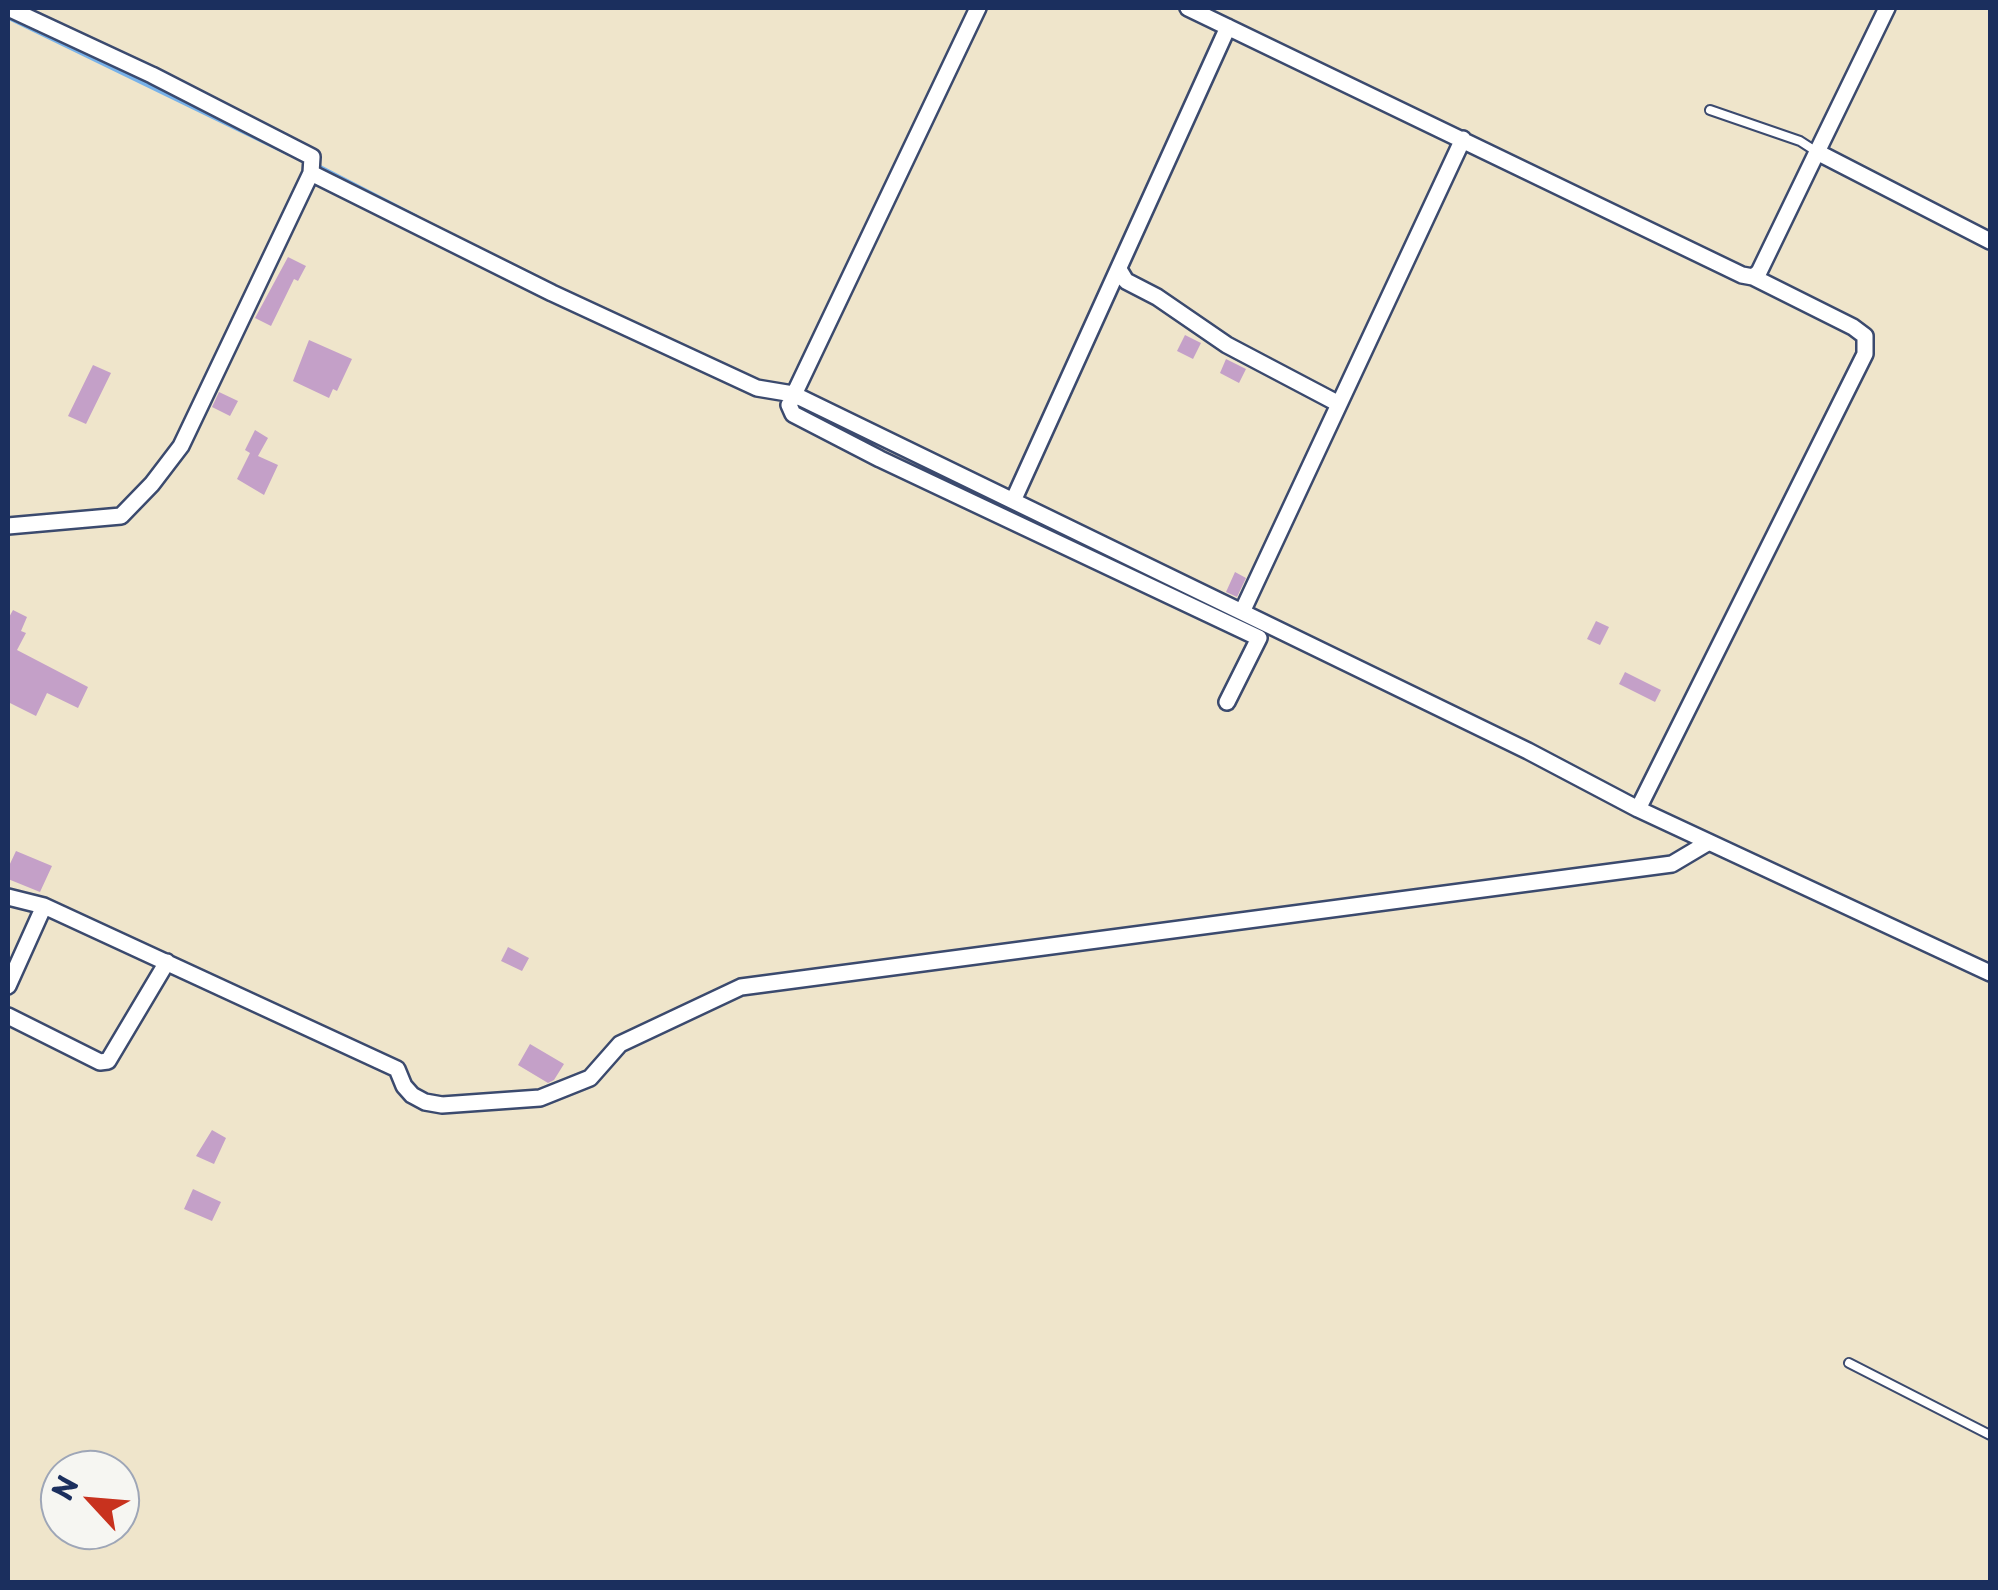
<!DOCTYPE html>
<html>
<head>
<meta charset="utf-8">
<style>
  body { margin:0 }
  #map { position:relative; width:1998px; height:1590px; overflow:hidden; background:#efe5cb; font-family:"Playpen Sans",sans-serif }
  canvas { display:block }
  .frame { position:absolute; inset:0; border:10px solid #1b2f5e; pointer-events:none }
  .north { position:absolute; left:40px; top:1450px; width:100px; height:100px; box-sizing:border-box; background:#f6f6f2; border:2px solid #9ea6b7; border-radius:50%; rotate:296deg; font-size:28px; font-weight:700; line-height:40px; text-align:center; color:#1b2f5e }
  .north::after { content:''; display:block; margin:auto; width:35px; height:45px; background:#c8321e; clip-path:polygon(50% 0,100% 100%,50% 72%,0 100%) }
</style>
</head>
<body>
<div id="map">
<canvas width="1998" height="1590"></canvas>
<div class="frame"></div>
<div class="north">N</div>
</div>
<script>
const context = document.querySelector('canvas').getContext('2d');
context.lineJoin = 'round';
const toPath = rows => new Path2D(rows.map(r => 'M' + r).join(''));
function trace(path, color, width, dash) { context.strokeStyle = color; context.lineWidth = width; context.lineCap = dash ? 'butt' : 'round'; context.setLineDash(dash || []); context.stroke(path); }
function paint(path, color) { context.fillStyle = color; context.fill(path, 'evenodd'); }
trace(toPath([
  [8,17,288,153],
  [317,166,416,217]
]), '#78b2e9', 5);
paint(toPath([
  [288,257,306,266,298,281,294,279,271,326,255,318],
  [1185,335,1201,343,1193,359,1177,351],
  [309,340,352,359,337,391,333,389,329,398,293,381],
  [1226,359,1246,369,1239,383,1220,373],
  [93,365,111,373,86,424,68,416],
  [219,392,238,401,230,416,212,407],
  [255,430,268,438,258,456,278,465,264,495,237,479,250,453,245,450],
  [1235,572,1246,578,1237,597,1226,592],
  [13,610,27,617,21,631,26,633,17,650,88,687,78,708,47,693,36,716,8,702,8,619],
  [1596,621,1609,627,1600,645,1587,639],
  [1625,672,1661,690,1655,702,1619,684],
  [16,851,52,866,40,892,8,879,8,868],
  [508,947,529,958,522,971,501,961],
  [530,1044,564,1064,554,1080,548,1083,518,1065],
  [212,1130,226,1138,214,1164,196,1156],
  [193,1189,221,1202,212,1221,184,1209]
]), '#c4a0c8');
const lane = toPath([
  [1710,110,1800,141,1817,152],
  [1849,1363,1990,1435]
]);
const street = toPath([
  [8,8,152,75,312,157,311,173,181,446,152,484,121,516,8,526],
  [978,8,789,405,793,414,880,459,1259,638,1227,702],
  [1188,8,1742,275,1753,277,1759,272,1817,152,1990,241],
  [1817,152,1887,8],
  [311,173,552,293,757,388,793,394,1528,751,1638,809,1990,973],
  [1120,271,1126,281,1157,297,1227,345,1339,404],
  [1013,501,1228,27],
  [1242,612,1463,139],
  [1638,809,1865,354,1865,336,1853,327,1753,277],
  [8,897,44,906,397,1069,404,1086,412,1095,425,1102,442,1105,540,1098,590,1078,620,1044,741,987,1672,864,1709,842],
  [8,986,44,906],
  [8,1016,100,1062,108,1061,167,962]
]);
trace(lane, '#3b4a6e', 12);
trace(street, '#3b4a6e', 20);
trace(lane, '#fff', 8);
trace(street, '#fff', 15);
</script>
</body>
</html>
